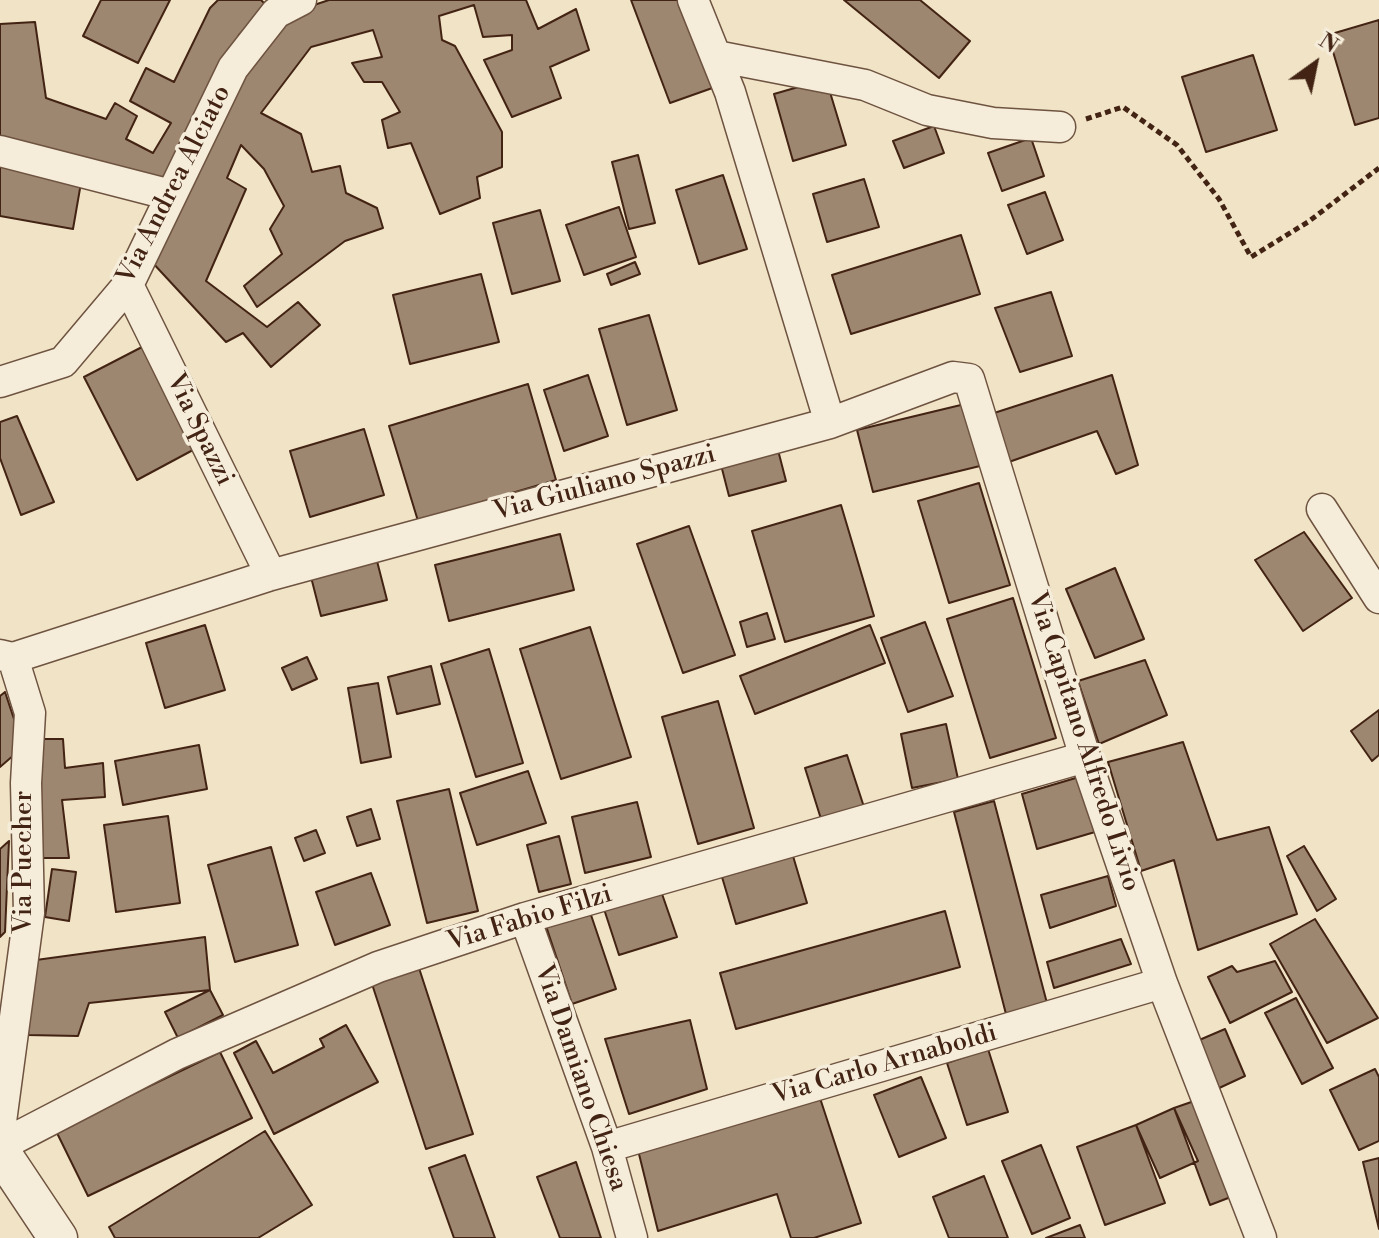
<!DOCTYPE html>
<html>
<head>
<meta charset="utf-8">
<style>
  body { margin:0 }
  #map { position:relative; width:1379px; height:1238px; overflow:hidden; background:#f0e3c6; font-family:"Libre Bodoni",serif }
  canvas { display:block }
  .north { position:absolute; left:1275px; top:24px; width:80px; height:80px; -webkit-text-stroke:6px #f5edda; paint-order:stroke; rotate:33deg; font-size:22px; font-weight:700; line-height:32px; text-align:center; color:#432313 }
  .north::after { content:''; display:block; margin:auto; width:28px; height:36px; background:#432313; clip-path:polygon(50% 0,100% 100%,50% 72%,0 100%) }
</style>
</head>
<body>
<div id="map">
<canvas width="1379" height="1238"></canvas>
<div class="north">N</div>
</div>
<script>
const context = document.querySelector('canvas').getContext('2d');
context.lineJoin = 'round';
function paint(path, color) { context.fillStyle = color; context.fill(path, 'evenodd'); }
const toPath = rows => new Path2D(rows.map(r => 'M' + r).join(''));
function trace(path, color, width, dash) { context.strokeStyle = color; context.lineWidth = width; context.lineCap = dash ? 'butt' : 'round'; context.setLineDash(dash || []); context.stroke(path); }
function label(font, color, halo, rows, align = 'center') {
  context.font = font + ' "Libre Bodoni",serif'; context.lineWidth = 7; context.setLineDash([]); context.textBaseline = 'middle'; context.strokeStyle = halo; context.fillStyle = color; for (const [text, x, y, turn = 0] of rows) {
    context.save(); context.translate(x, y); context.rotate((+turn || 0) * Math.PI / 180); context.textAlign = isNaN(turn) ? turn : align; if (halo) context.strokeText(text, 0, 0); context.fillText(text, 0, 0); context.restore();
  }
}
const building = toPath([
  [101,0,170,0,138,63,83,36,101,0],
  [218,0,261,0,267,6,239,35,165,186,0,142,0,24,35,22,46,98,106,119,115,103,137,116,126,139,153,153,171,123,130,101,146,68,174,82,210,8,218,0],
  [329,0,526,0,538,29,576,9,589,50,550,67,561,98,512,117,484,60,512,50,512,35,483,37,474,5,439,16,442,40,455,46,502,132,502,167,477,177,480,198,440,214,411,143,388,148,382,120,400,112,382,82,364,82,352,63,382,57,373,30,311,47,261,113,301,134,312,172,340,166,346,193,377,208,383,228,345,241,257,307,244,286,282,254,270,229,284,206,264,169,241,145,227,178,246,189,206,281,267,327,298,302,320,325,271,367,243,333,226,342,151,261,238,73,290,13,329,0],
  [631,0,686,0,718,86,670,103,631,0],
  [844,0,920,0,970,41,939,78,844,0],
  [1379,20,1379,118,1355,125,1328,35,1379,20],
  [1253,55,1277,130,1206,152,1182,77,1253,55],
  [826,79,846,145,793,161,774,94,826,79],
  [934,126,944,153,904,168,893,141,934,126],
  [1031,138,1044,176,1002,191,988,153,1031,138],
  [638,155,655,223,629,229,612,162,638,155],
  [0,163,82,177,73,229,0,216,0,163],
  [723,175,747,249,699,264,676,190,723,175],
  [864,179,879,227,827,242,813,194,864,179],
  [1045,192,1063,240,1027,254,1008,205,1045,192],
  [619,207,636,257,584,275,566,225,619,207],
  [540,210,560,281,512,294,493,223,540,210],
  [961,235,980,294,851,334,832,275,961,235],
  [635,262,640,274,611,285,607,274,635,262],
  [481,274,499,342,410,364,393,295,481,274],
  [1051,292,1072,356,1020,372,995,308,1051,292],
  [649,315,677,410,627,425,599,329,649,315],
  [142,347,193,450,137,480,84,377,142,347],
  [588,375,608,436,564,451,544,390,588,375],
  [1112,375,1138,465,1116,474,1097,431,1006,463,991,414,1112,375],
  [528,384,556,480,418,521,389,426,528,384],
  [965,404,980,466,873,492,857,430,965,404],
  [17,416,54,502,21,515,0,458,0,422,17,416],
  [364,429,384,495,310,517,290,451,364,429],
  [778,450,786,481,729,496,721,465,778,450],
  [979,483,1010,585,949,603,918,501,979,483],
  [841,505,874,616,785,642,752,531,841,505],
  [689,526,735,655,683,673,637,544,689,526],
  [1304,532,1352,598,1303,631,1255,560,1304,532],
  [560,534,574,590,449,621,435,565,560,534],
  [377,561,387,600,321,616,311,577,377,561],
  [1115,568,1144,639,1095,658,1066,589,1115,568],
  [1013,598,1056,738,990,758,947,619,1013,598],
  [767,613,775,639,747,647,740,622,767,613],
  [925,622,953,696,908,712,881,638,925,622],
  [205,625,225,690,165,708,146,643,205,625],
  [870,625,885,663,755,714,740,676,870,625],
  [590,627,631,757,561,779,520,649,590,627],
  [489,649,523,763,476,777,441,664,489,649],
  [307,657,317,679,292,690,282,668,307,657],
  [1145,660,1167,715,1099,744,1078,681,1145,660],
  [431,666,440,704,397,714,388,677,431,666],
  [378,683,391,757,361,763,348,688,378,683],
  [5,692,15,722,15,754,0,767,0,696,5,692],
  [718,701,754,828,698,844,662,717,718,701],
  [1379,710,1379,755,1372,761,1351,731,1379,710],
  [946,724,958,779,912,788,901,734,946,724],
  [39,739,63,739,65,768,103,763,105,797,62,800,69,858,37,858,39,739],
  [1183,742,1217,840,1269,827,1297,914,1198,950,1174,860,1141,871,1108,762,1183,742],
  [199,745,207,789,123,805,115,761,199,745],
  [847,755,864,807,821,819,805,768,847,755],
  [528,771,546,823,477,845,460,793,528,771],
  [1079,777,1095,832,1037,849,1022,794,1079,777],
  [449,789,478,911,427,923,397,801,449,789],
  [994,801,1048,1007,1007,1018,954,812,994,801],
  [637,802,651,857,585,873,572,817,637,802],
  [371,809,380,839,357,846,347,817,371,809],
  [168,816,180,903,116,912,104,825,168,816],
  [316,830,325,853,304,861,295,838,316,830],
  [559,836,571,884,539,892,527,845,559,836],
  [9,841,5,932,0,937,0,849,9,841],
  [1304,846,1336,899,1317,911,1287,856,1304,846],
  [271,847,298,945,235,962,208,865,271,847],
  [793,856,807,903,736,924,722,877,793,856],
  [52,869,76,872,69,921,45,917,52,869],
  [371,873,390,925,335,945,316,892,371,873],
  [1108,876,1116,906,1050,928,1041,895,1108,876],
  [661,891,677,937,619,955,604,909,661,891],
  [945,911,960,967,736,1029,720,973,945,911],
  [590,912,616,989,572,1004,546,926,590,912],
  [1315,919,1378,1018,1327,1043,1270,944,1315,919],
  [205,937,210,990,89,1003,78,1036,27,1035,36,960,205,937],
  [1121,939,1131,964,1054,988,1047,962,1121,939],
  [1275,961,1292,992,1230,1023,1208,977,1232,966,1237,972,1275,961],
  [419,968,473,1134,426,1149,372,984,419,968],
  [210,990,223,1015,178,1038,165,1012,210,990],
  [1296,998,1333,1068,1302,1084,1265,1013,1296,998],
  [690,1020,707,1089,629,1114,605,1039,690,1020],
  [346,1025,378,1082,274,1134,234,1053,256,1041,273,1073,324,1047,320,1039,346,1025],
  [1225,1029,1245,1076,1217,1089,1197,1041,1225,1029],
  [988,1049,1008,1112,967,1125,947,1063,988,1049],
  [220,1052,252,1118,88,1196,56,1131,220,1052],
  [1375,1069,1379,1077,1379,1141,1359,1150,1330,1090,1375,1069],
  [921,1077,946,1138,899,1157,874,1095,921,1077],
  [819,1095,861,1223,814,1238,791,1238,777,1194,658,1231,638,1150,819,1095],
  [1200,1099,1236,1195,1210,1205,1174,1108,1200,1099],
  [1174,1108,1198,1161,1160,1178,1136,1125,1174,1108],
  [1136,1125,1165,1203,1105,1225,1077,1147,1136,1125],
  [265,1131,312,1205,258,1238,115,1238,109,1227,265,1131],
  [1041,1145,1070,1218,1032,1234,1002,1161,1041,1145],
  [465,1155,495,1238,454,1238,429,1168,465,1155],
  [1379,1158,1379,1229,1363,1162,1379,1158],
  [576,1162,601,1238,560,1238,537,1177,576,1162],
  [984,1176,1008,1238,949,1238,933,1197,984,1176],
  [1080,1225,1085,1238,1046,1238,1080,1225]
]);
paint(building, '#9d8770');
trace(building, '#432313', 2);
const minor = toPath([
  [693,0,730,92,830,423],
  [716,56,865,85,927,110,993,123,1060,127],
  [0,151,171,195],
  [128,285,271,575],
  [0,382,63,362,128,285,233,68,276,13,301,0],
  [1322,509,1379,598],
  [0,655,13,658,30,713,26,783,29,913,0,1129],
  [13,658,271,575,830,423,953,377,969,379,1085,757,1162,983,1261,1238],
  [525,918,607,1147,632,1238],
  [0,1146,177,1054,378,967,525,918,1085,757],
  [607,1147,1162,983]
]);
const tertiary = toPath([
  [0,1151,58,1238]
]);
trace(minor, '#6e5340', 33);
trace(tertiary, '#6e5340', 41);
trace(toPath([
  [1086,119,1123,107,1177,145,1219,199,1251,257,1308,222,1379,168]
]), '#432313', 5, [6, 4]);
trace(minor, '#f5edda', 30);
trace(tertiary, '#f5edda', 38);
label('26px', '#432313', '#f5edda', [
  ["Via Andrea Alciato",175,185,-63],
  ["Via Spazzi",199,430,64],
  ["Via Giuliano Spazzi",605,484,-15],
  ["Via Capitano Alfredo Livio",1083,742,72],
  ["Via Puecher",25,862,-90],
  ["Via Fabio Filzi",530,919,-17],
  ["Via Carlo Arnaboldi",885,1065,-16],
  ["Via Damiano Chiesa",580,1078,71]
]);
</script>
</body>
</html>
